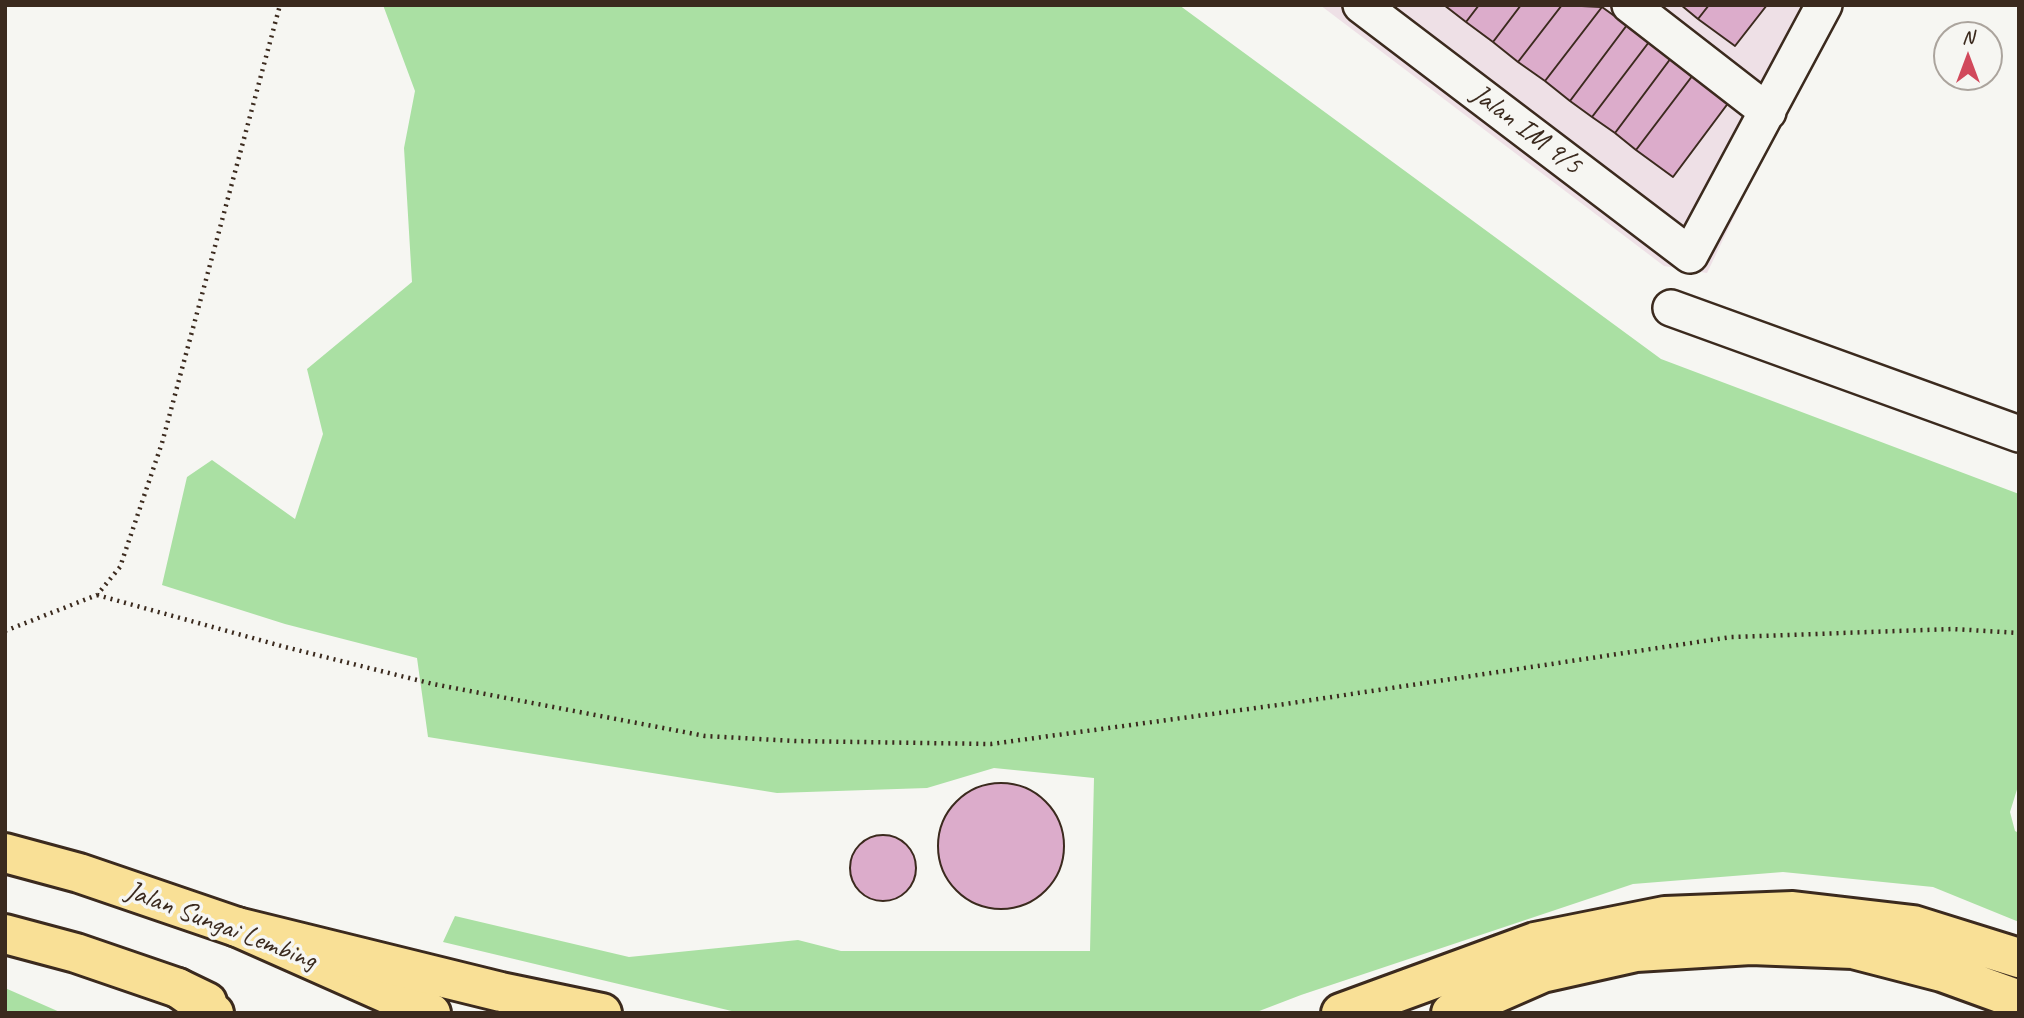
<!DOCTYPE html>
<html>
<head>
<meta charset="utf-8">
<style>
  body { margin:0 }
  #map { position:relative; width:2024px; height:1018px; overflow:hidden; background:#f6f6f2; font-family:Caveat,sans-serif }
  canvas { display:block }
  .frame { position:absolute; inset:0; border:7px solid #3b2a1e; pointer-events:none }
  .north { position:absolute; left:1933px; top:21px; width:70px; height:70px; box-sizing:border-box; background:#f6f6f2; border:2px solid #aba49d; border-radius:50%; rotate:0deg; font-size:19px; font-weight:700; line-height:28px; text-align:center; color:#3b2a1e }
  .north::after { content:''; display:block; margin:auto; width:24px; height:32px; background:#d1495b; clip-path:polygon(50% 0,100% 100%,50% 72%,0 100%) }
</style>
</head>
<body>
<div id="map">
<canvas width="2024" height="1018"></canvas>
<div class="frame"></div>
<div class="north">N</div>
</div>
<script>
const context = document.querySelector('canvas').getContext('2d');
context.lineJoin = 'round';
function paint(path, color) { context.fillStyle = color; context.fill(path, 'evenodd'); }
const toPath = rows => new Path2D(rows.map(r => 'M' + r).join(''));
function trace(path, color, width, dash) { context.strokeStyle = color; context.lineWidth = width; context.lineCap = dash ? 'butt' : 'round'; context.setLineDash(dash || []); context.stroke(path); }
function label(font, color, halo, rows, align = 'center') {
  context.font = font + ' Caveat,sans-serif'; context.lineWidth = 7; context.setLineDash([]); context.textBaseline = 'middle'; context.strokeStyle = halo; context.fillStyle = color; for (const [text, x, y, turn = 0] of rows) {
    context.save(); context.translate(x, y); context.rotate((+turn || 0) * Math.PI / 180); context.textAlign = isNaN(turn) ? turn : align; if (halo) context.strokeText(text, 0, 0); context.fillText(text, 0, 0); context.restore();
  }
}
paint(toPath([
  [1320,5,1836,5,1707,273,1664,266]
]), '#eee0e6');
paint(toPath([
  [383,5,1179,5,1661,359,2019,494,2019,783,2010,812,2015,831,2019,833,2019,922,1933,887,1783,872,1633,884,1301,995,1254,1013,740,1013,443,942,455,916,629,957,798,940,841,951,1090,951,1094,778,994,768,927,788,777,793,428,737,417,658,285,624,162,585,187,477,212,460,295,519,323,434,307,369,412,282,404,148,415,91],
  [5,988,62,1013,5,1013]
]), '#aae0a3');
const building = toPath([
  [1444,5,1479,5,1466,22,1444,5],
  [1479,5,1521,5,1493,42,1466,22,1479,5],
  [1521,5,1562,5,1518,62,1493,42,1521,5],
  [1562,5,1602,7,1545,81,1518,62,1562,5],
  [1681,5,1709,5,1698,19,1681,5],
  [1709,5,1767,5,1735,46,1698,19,1709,5],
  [1602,7,1627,25,1570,101,1545,81,1602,7],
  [1627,25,1649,42,1592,117,1570,101,1627,25],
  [1649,42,1671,58,1615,133,1592,117,1649,42],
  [1671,58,1693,75,1636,150,1615,133,1671,58],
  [1693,75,1729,102,1673,177,1636,150,1693,75],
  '938 846a63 63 0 1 1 126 0a63 63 0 1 1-126 0Z',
  '850 868a33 33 0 1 1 66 0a33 33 0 1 1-66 0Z'
]);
paint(building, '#dcaccb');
trace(building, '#3b2a1e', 2);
const minor = toPath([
  [1361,5,1690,255,1824,5],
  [1630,5,1768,112],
  [1671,308,2019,434]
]);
const major = toPath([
  [5,853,79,873,237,927,431,1013],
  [5,934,76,953,178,988,207,1002]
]);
const highway = toPath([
  [237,927,501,992,602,1013],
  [178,988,214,1013],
  [1341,1013,1535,942,1665,916,1793,911,1913,925,2019,958],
  [1451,1013,1542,973,1636,952,1751,945,1853,949,1942,972,2019,1000]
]);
trace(minor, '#3b2a1e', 40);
trace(major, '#3b2a1e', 44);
trace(highway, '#3b2a1e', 44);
trace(toPath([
  [97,595,285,647,433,684,705,736,795,741,991,744,1285,704,1731,637,1953,629,2019,633],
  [5,631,97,595,120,567,162,443,280,5]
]), '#3b2a1e', 4.5, [2, 5]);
trace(minor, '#f6f6f2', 35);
trace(major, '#f9e096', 38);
trace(highway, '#f9e096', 38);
label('28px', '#3b2a1e', '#f6f6f2', [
  ["Jalan IM 9/5",1526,130,37],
  ["Jalan Sungai Lembing",221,926,21]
]);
</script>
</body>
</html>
